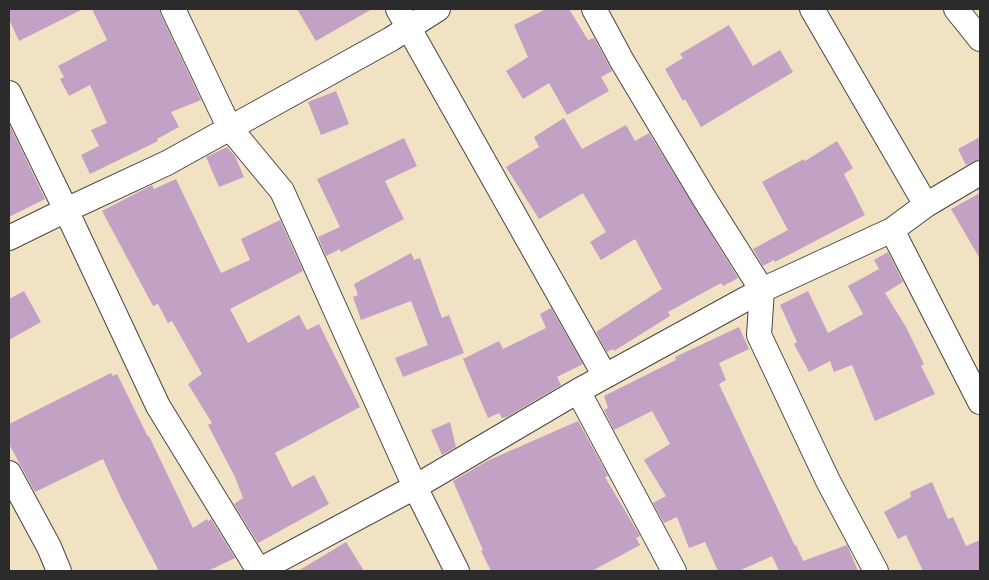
<!DOCTYPE html>
<html>
<head>
<meta charset="utf-8">
<style>
  body { margin:0 }
  #map { position:relative; width:989px; height:580px; overflow:hidden; background:#f1e2c4; font-family:Pangolin,sans-serif }
  canvas { display:block }
  .frame { position:absolute; inset:0; border:10px solid #2b2b2b; pointer-events:none }
</style>
</head>
<body>
<div id="map">
<canvas width="989" height="580"></canvas>
<div class="frame"></div>
</div>
<script>
const context = document.querySelector('canvas').getContext('2d');
context.lineJoin = 'round';
function paint(path, color) { context.fillStyle = color; context.fill(path, 'evenodd'); }
const toPath = rows => new Path2D(rows.map(r => 'M' + r).join(''));
function trace(path, color, width, dash) { context.strokeStyle = color; context.lineWidth = width; context.lineCap = dash ? 'butt' : 'round'; context.setLineDash(dash || []); context.stroke(path); }
paint(toPath([
  [9,9,83,9,19,41,9,19],
  [92,9,159,9,161,15,201,100,171,112,179,127,157,139,158,141,90,174,81,155,99,146,91,130,107,123,90,85,69,96,60,79,64,77,58,66,107,40],
  [297,9,372,9,316,41],
  [546,9,569,9,588,40,594,38,612,71,601,77,609,91,567,115,549,83,523,99,506,71,528,57,514,25],
  [729,25,753,66,780,50,793,72,701,127,685,99,683,101,665,69,683,58,680,54],
  [336,91,349,124,321,135,308,102],
  [564,118,582,149,626,125,635,141,649,133,738,278,723,286,721,283,668,312,670,316,614,351,613,349,607,352,596,332,662,289,635,239,601,260,590,242,606,232,583,193,539,219,506,167,539,147,534,137],
  [9,124,45,199,9,217],
  [980,137,980,159,966,165,958,149],
  [404,138,417,166,385,181,404,219,341,252,340,249,326,256,318,237,340,227,317,179],
  [837,141,853,168,844,174,865,215,775,262,774,260,763,266,753,249,788,230,762,182,804,159,805,161],
  [227,147,235,156,244,177,219,187,206,157],
  [176,179,221,273,250,260,241,239,280,220,303,271,230,309,248,343,299,315,307,330,319,324,360,407,275,453,292,487,314,475,329,504,258,543,234,504,243,498,235,477,208,425,212,423,188,384,202,374,172,321,168,323,158,304,153,306,102,211,152,185,154,189],
  [980,189,980,259,951,209,980,193,978,190],
  [888,252,903,282,885,293,906,327,924,364,921,366,935,394,875,421,852,365,834,372,830,361,809,372,794,344,797,342,780,305,808,291,828,333,863,314,848,286,879,269,874,260],
  [411,253,414,260,420,258,442,318,449,315,464,353,403,377,395,358,428,345,411,301,361,320,353,297,358,295,354,284],
  [24,291,41,322,9,340,9,299],
  [551,308,583,364,557,377,561,385,507,417,502,418,499,413,488,418,463,359,499,341,503,349,546,328,540,314],
  [739,327,749,349,719,363,726,380,719,384,795,546,796,545,803,561,847,545,858,571,779,571,772,556,739,571,718,571,705,542,689,548,677,517,664,523,653,503,666,496,644,460,670,444,652,411,614,430,604,410,608,408,604,396,676,360,675,357],
  [111,373,113,376,117,374,148,437,149,436,193,528,207,519,208,521,211,519,235,558,208,571,159,571,121,498,103,459,35,492,9,444,9,424],
  [578,421,608,476,605,477,640,536,636,538,640,545,592,571,491,571,481,551,483,550,453,481,487,461],
  [450,422,456,447,442,455,431,430],
  [932,482,948,519,953,517,966,546,980,540,980,571,923,571,906,535,898,539,884,512,911,497,910,492],
  [346,542,364,571,298,571]
]), '#c2a1c4');
const street = toPath([
  [173,9,229,127,282,191,415,487,457,571],
  [398,9,605,376],
  [594,9,622,61,704,198,762,290,759,335,828,481,876,571],
  [812,9,926,205],
  [956,9,980,39],
  [9,93,66,210,158,406,259,571],
  [892,230,980,402],
  [9,238,66,210,167,163,391,39,438,9],
  [578,391,674,571],
  [9,473,49,547,59,571],
  [258,571,415,487,578,391,762,290,892,230,926,205,980,173]
]);
trace(street, '#494642', 26);
trace(street, '#fff', 24);
</script>
</body>
</html>
